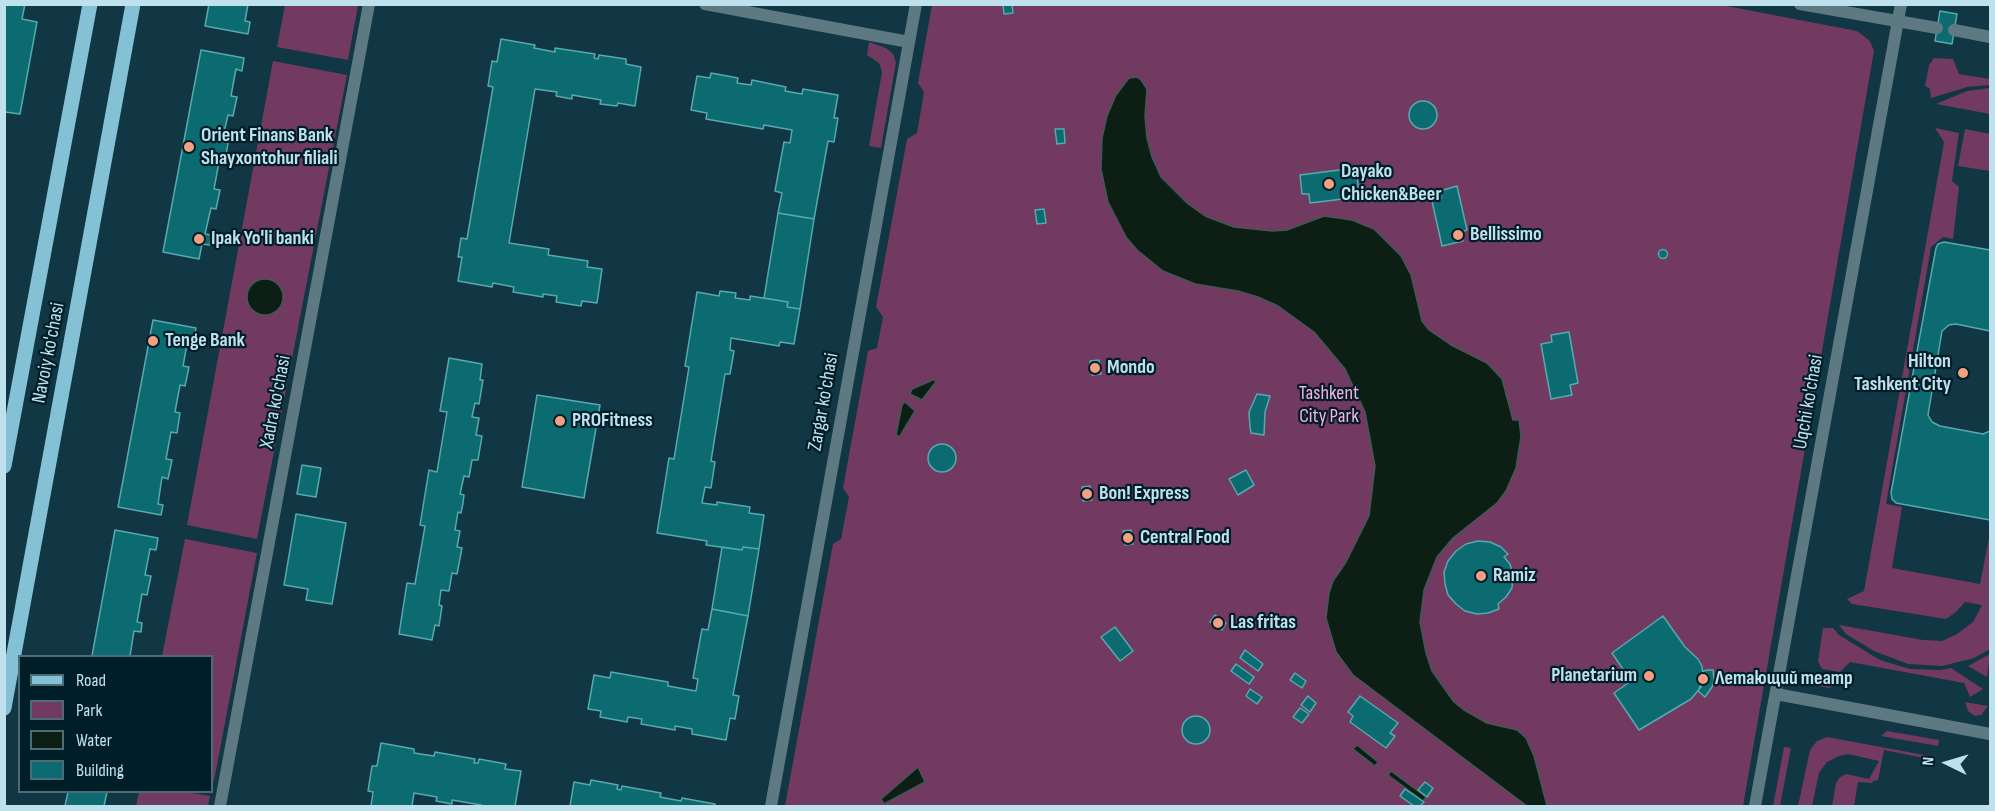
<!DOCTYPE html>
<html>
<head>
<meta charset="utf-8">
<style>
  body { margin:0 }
  #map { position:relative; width:1995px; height:811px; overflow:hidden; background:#103743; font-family:"Sofia Sans Condensed",sans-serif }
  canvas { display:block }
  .frame { position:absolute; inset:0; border:6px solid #bfe1ed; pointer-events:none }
  .legend { position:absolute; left:18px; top:655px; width:195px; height:138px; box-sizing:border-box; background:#001e27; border:2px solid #4c6c76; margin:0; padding:8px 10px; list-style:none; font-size:18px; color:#bfe1ed }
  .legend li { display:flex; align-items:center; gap:12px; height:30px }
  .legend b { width:30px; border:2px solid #4c6c76 }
  .north { position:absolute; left:1917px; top:733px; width:60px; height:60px; -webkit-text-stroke:4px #001e27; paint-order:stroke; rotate:275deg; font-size:16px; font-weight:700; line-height:24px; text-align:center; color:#bfe1ed }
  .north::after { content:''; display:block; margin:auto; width:21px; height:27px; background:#bfe1ed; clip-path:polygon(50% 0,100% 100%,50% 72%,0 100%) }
</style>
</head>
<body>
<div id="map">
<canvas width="1995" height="811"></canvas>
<div class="frame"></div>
<ul class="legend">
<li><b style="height:8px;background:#85c1d5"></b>Road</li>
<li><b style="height:16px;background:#723a60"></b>Park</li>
<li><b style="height:16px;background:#0d1e15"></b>Water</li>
<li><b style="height:16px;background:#0b6b71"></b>Building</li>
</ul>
<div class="north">N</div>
</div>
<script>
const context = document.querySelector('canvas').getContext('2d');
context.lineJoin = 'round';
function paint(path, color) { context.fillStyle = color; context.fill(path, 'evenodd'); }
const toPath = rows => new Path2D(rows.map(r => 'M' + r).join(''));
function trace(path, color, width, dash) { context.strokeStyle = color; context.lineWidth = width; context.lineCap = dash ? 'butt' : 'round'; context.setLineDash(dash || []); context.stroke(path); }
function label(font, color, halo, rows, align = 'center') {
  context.font = font + ' "Sofia Sans Condensed",sans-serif'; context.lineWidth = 4.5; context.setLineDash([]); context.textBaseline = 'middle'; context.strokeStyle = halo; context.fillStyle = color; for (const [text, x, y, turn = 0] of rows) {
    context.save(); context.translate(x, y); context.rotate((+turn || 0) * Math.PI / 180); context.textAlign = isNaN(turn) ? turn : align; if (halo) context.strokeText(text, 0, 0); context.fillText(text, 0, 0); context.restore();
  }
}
paint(toPath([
  [1716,4,1857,31,1870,41,1874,51,1743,806,785,806,833,544,841,539,849,497,843,488,868,351,877,348,883,317,876,307,907,139,917,133,924,92,918,83,932,5],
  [285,5,358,5,348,60,277,47],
  [869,42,886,48,893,54,896,62,881,148,869,146,882,72,879,63,867,55],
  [1934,58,1953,59,1959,74,1990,79,1990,85,1967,87,1931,98,1930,89,1925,86,1929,65],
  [273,61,347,75,257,539,187,525],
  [1990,88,1990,114,1936,104,1967,91],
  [1935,128,1959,133,1952,181,1959,187,1953,239,1943,237,1931,247,1886,504,1902,507,1892,568,1980,584,1990,533,1990,649,1974,658,1942,666,1908,664,1874,651,1846,634,1839,625,1923,640,1942,641,1957,634,1973,622,1982,605,1965,602,1956,612,1946,619,1852,604,1847,599,1864,591,1944,142],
  [1965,129,1990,134,1990,171,1958,166],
  [185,539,257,553,214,781,212,781,212,656,162,656],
  [1823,628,1833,628,1839,635,1880,660,1910,669,1940,670,1951,668,1983,689,1970,697,1964,683,1850,662,1840,672,1822,669,1818,661],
  [1990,654,1987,677,1968,666],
  [1825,677,1840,679,1830,688,1817,686],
  [1965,702,1988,706,1981,715,1975,716,1968,711],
  [1887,731,1939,740,1938,746,1881,736],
  [1827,737,1935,757,1929,759,1884,750,1878,780,1873,781,1872,783,1858,782,1854,806,1832,806,1836,783,1840,777,1846,774,1869,779,1879,761,1848,754,1839,756,1827,762,1819,773,1812,806,1798,806,1810,750,1817,741],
  [1784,747,1791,748,1780,806,1773,806],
  [139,792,186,792,210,796,208,806,136,806]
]), '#723a60');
const water = toPath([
  [1137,77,1141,80,1147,89,1145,116,1147,138,1152,157,1161,177,1187,203,1205,216,1234,227,1272,231,1287,230,1324,216,1352,220,1374,229,1401,256,1411,275,1422,321,1429,330,1451,345,1487,363,1502,379,1513,420,1519,420,1521,436,1516,468,1506,491,1497,503,1453,538,1437,557,1424,590,1420,622,1426,653,1432,671,1454,702,1464,710,1487,723,1517,730,1526,738,1534,756,1547,806,1527,806,1353,675,1336,652,1326,618,1329,593,1333,581,1346,562,1369,516,1375,466,1365,412,1345,369,1314,332,1278,306,1258,297,1238,291,1195,284,1163,271,1137,250,1126,237,1108,202,1101,169,1102,138,1107,116,1116,95,1129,78,1137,77],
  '247 297a18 18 0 1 1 36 0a18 18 0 1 1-36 0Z',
  [933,380,936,380,935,383,922,400,910,394,912,389,933,380],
  [905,402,915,411,900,436,898,436,896,435,902,405,905,402],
  [1357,745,1378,762,1375,766,1353,749,1357,745],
  [918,767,925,782,884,804,881,799,918,767],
  [1391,771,1426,797,1423,801,1388,775,1391,771]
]);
paint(water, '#0d1e15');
trace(water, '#425856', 1.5);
const building = toPath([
  [4,4,25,4,22,19,37,22,20,114,5,112,4,116,4,4],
  [209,4,248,4,245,21,250,22,248,34,205,26,209,4],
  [1003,4,1012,4,1013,13,1004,14,1003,4],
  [1940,11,1957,14,1952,44,1935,41,1940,11],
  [501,39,535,45,534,48,555,52,555,48,595,54,594,58,598,59,599,55,626,59,626,64,641,67,635,106,618,103,617,106,600,104,601,100,572,95,572,99,556,96,557,92,535,89,509,243,549,249,548,255,588,261,587,267,602,269,597,303,582,301,581,306,556,302,557,296,543,294,543,297,513,292,514,287,493,283,492,287,458,281,462,257,458,257,461,238,467,239,493,87,488,86,492,61,497,62,501,39],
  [201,50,244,58,242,71,236,69,231,96,237,97,233,116,228,115,225,128,223,142,228,143,225,163,219,162,214,189,220,190,216,209,211,208,205,234,211,235,210,245,202,244,199,259,163,252,201,50],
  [711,73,738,78,737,83,751,85,752,80,786,87,785,91,802,94,803,89,838,95,834,118,838,118,834,142,828,141,814,219,778,213,782,193,775,191,784,142,790,143,792,130,764,125,763,129,706,119,707,113,691,110,697,76,710,78,711,73],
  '1409 115a14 14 0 1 1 28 0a14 14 0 1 1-28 0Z',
  [1055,129,1064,129,1065,143,1057,144,1055,129],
  [1347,169,1348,174,1357,173,1359,197,1310,203,1309,194,1302,194,1300,175,1347,169],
  [1457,186,1467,230,1461,232,1463,241,1442,246,1432,201,1441,198,1440,191,1457,186],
  [1044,209,1046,223,1037,224,1035,210,1044,209],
  [778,213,814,219,800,309,787,307,788,302,764,298,778,213],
  [1944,242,1990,250,1990,520,1896,503,1892,499,1891,493,1936,248,1938,244,1944,242],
  '1658.5 254a4.5 4.5 0 1 1 9 0a4.5 4.5 0 1 1-9 0Z',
  [720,291,736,293,735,298,750,300,750,296,788,302,787,307,800,309,794,344,780,342,779,346,731,338,730,350,734,351,730,374,725,374,711,461,715,462,711,488,705,487,702,503,717,505,717,502,750,507,749,513,764,515,759,549,743,547,742,550,706,545,707,541,657,533,669,458,674,459,689,367,685,366,697,292,719,296,720,291],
  [153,320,196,328,194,340,188,339,183,366,189,367,185,386,180,385,175,412,180,413,177,433,171,432,166,459,172,460,168,479,162,477,158,504,163,505,161,515,118,507,153,320],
  [1956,324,1990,331,1990,431,1983,434,1940,426,1932,422,1928,415,1942,331,1949,325,1956,324],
  [1569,332,1578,383,1570,385,1572,395,1551,399,1541,344,1552,342,1551,335,1569,332],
  [449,358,482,364,480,380,483,380,479,404,475,403,472,417,479,418,476,435,482,436,478,460,472,460,469,477,464,476,460,494,464,495,463,503,461,513,458,512,455,530,460,531,457,547,462,548,457,574,452,573,449,591,441,590,439,605,442,606,439,626,435,625,432,640,399,634,407,583,415,584,425,526,420,525,429,470,437,472,447,412,440,411,449,358],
  [1099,360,1101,374,1092,375,1090,361,1099,360],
  [1257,394,1270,396,1265,412,1264,435,1251,433,1250,427,1249,412,1257,394],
  [537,395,600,405,584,498,522,487,537,395],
  '928 458a14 14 0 1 1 28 0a14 14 0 1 1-28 0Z',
  [302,465,321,468,316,497,297,494,302,465],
  [1246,470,1254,485,1238,495,1229,479,1246,470],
  [1090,486,1092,500,1083,501,1082,487,1090,486],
  [296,514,346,523,332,604,306,600,308,589,284,585,296,514],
  [115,530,158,538,156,550,150,549,145,575,151,576,147,595,142,594,137,622,142,623,141,632,134,631,130,656,92,656,115,530],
  [1131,530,1133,544,1125,545,1123,531,1131,530],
  [1478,541,1490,542,1501,547,1508,554,1504,557,1510,564,1513,575,1512,588,1506,597,1498,604,1499,609,1488,613,1477,614,1465,611,1456,604,1448,595,1445,584,1444,572,1448,561,1456,551,1466,544,1478,541],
  [722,547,742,550,743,547,759,549,748,616,712,609,722,547],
  [712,609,748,616,733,695,739,696,735,719,730,718,726,740,692,734,692,729,675,726,675,730,641,724,642,719,628,717,627,722,600,717,601,711,588,709,594,675,610,678,611,672,668,682,668,686,696,691,698,679,693,678,702,629,708,630,712,609],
  [1215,615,1226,623,1222,630,1210,622,1215,615],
  [1663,616,1685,647,1698,659,1702,666,1703,679,1701,687,1691,699,1639,730,1614,693,1631,681,1612,653,1663,616],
  [1115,627,1133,651,1120,661,1101,637,1115,627],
  [1245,650,1263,664,1258,671,1240,658,1245,650],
  [1236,664,1254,677,1249,684,1231,671,1236,664],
  [1708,670,1713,670,1714,680,1712,687,1705,697,1698,691,1703,679,1703,671,1708,670],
  [1295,673,1306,681,1302,688,1290,680,1295,673],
  [1250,689,1262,697,1257,704,1246,696,1250,689],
  [1308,696,1316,703,1310,712,1301,705,1308,696],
  [1360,696,1398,723,1390,733,1395,736,1386,748,1350,722,1353,716,1348,712,1360,696],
  [1300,708,1309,714,1302,723,1293,717,1300,708],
  '1182 730a14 14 0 1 1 28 0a14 14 0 1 1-28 0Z',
  [381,743,414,749,414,753,434,756,435,752,475,759,474,763,478,763,479,759,506,764,505,769,521,771,515,806,480,806,481,805,452,800,452,804,436,801,437,797,414,793,412,806,371,806,373,792,368,791,372,766,377,766,381,743],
  [591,780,618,785,617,789,621,790,622,786,661,793,660,797,681,801,682,798,715,804,715,806,570,806,574,782,590,785,591,780],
  [1425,782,1433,788,1427,797,1418,790,1425,782],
  [1405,789,1424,802,1420,806,1414,806,1400,796,1405,789],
  [68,792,107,792,104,806,65,806,68,792]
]);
paint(building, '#0b6b71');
trace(building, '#58a9ae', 1.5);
trace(toPath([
  [705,4,909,42],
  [1800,4,1937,28],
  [1954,30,1990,37],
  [1776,694,1990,734],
  [220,806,369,4],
  [771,806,916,4],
  [1755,806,1901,4]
]), '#5d7a83', 12);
trace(toPath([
  [4,466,90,4],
  [4,708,133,4]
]), '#85c1d5', 15);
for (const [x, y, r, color] of [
  [189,147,6,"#f2a081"],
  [1329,184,6,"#f2a081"],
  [1458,235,6,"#f2a081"],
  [199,239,6,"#f2a081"],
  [153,341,6,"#f2a081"],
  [1095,368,6,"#f2a081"],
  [1963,373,6,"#f2a081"],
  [560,421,6,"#f2a081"],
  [1087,494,6,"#f2a081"],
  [1128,538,6,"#f2a081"],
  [1481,576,6,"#f2a081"],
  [1218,623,6,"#f2a081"],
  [1649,676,6,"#f2a081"],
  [1703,679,6,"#f2a081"]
]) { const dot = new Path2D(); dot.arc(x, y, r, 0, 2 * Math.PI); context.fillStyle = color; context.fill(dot); trace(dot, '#001e27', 2); }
label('bold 20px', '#bfe1ed', '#001e27', [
  ["Orient Finans Bank",201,136],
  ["Shayxontohur filiali",201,159],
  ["Dayako",1341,172],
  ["Chicken&Beer",1341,195],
  ["Bellissimo",1470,235],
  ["Ipak Yo'li banki",211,239],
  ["Tenge Bank",165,341],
  ["Hilton",1951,362,"right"],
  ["Tashkent City",1951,385,"right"],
  ["Mondo",1107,368],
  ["PROFitness",572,421],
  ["Bon! Express",1099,494],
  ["Central Food",1140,538],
  ["Ramiz",1493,576],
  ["Las fritas",1230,623],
  ["Planetarium",1637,676,"right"],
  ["Летающий театр",1715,679]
], 'left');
label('20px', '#bfe1ed', '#001e27', [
  ["Navoiy ko'chasi",49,353,-79],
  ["Xadra ko'chasi",276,402,-79],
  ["Zargar ko'chasi",824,402,-80],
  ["Uqchi ko'chasi",1809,402,-80]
]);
label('20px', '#fbb0df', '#001e27', [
  ["Tashkent",1329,394],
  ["City Park",1329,417]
]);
</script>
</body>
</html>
